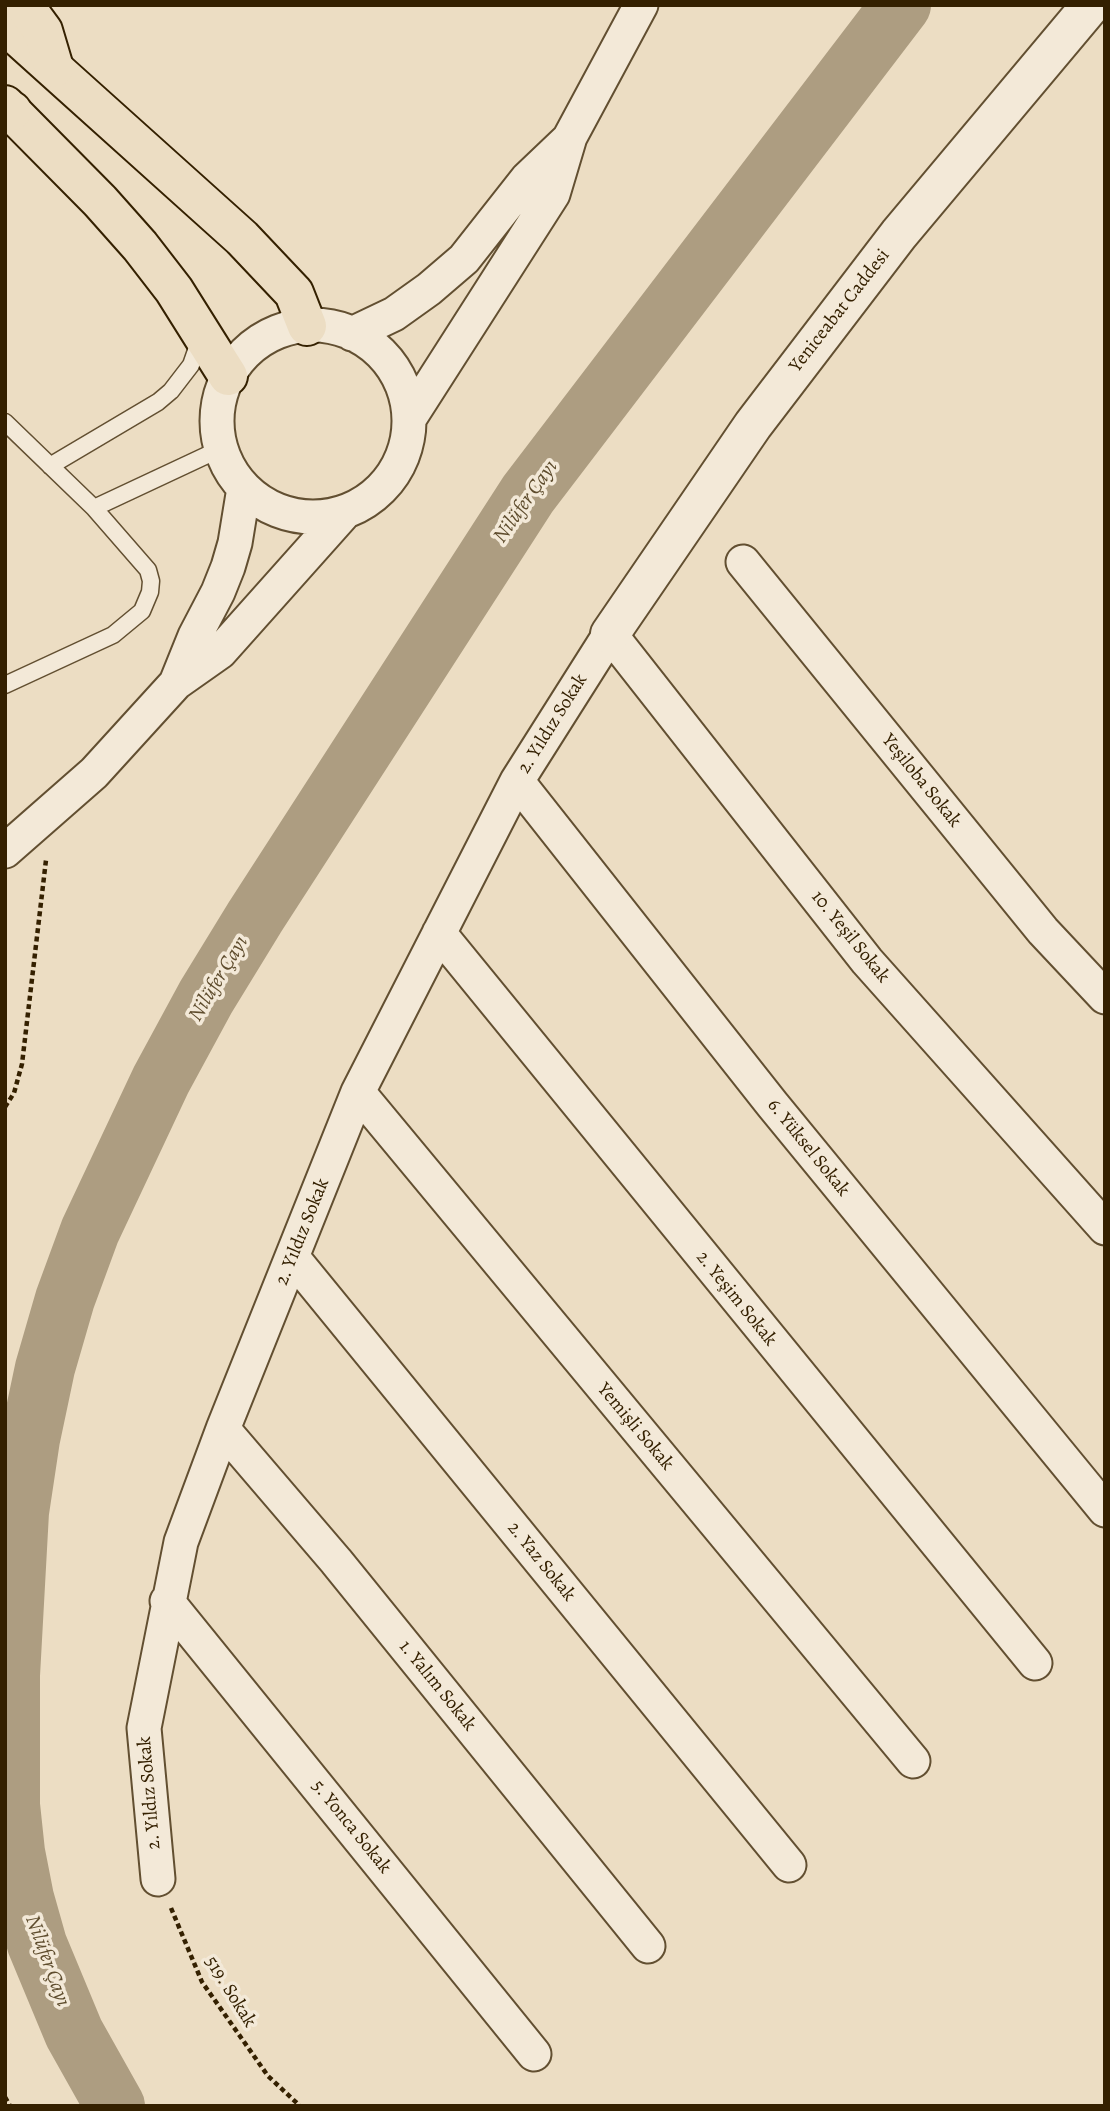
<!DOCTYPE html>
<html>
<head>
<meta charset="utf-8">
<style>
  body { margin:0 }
  #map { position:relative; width:1110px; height:2111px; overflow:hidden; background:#ecddc3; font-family:Alegreya,serif }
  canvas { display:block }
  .frame { position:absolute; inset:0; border:7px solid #342000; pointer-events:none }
</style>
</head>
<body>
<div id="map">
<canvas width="1110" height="2111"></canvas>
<div class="frame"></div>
</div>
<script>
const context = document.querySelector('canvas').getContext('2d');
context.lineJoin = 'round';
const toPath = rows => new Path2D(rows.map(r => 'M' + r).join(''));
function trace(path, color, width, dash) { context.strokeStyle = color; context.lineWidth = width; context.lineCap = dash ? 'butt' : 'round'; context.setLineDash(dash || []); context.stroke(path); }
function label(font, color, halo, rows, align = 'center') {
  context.font = font + ' Alegreya,serif'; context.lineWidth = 7; context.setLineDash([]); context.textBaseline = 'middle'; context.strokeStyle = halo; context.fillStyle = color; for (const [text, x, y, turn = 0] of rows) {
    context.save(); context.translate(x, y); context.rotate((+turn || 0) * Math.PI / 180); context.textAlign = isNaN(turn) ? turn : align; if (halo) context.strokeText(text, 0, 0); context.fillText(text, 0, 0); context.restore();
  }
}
trace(toPath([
  [115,2106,74,2033,37,1944,24,1898,15,1852,10,1805,10,1675,19,1512,30,1439,45,1368,65,1299,90,1231,161,1080,206,997,255,917,528,494,901,5]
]), '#ad9d81', 60);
const service = toPath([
  [5,422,94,508,148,570,151,581,150,592,142,611,113,635,5,685],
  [50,466,158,402,171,391,191,365,200,339],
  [94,508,220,449]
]);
const minor = toPath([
  '217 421a96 96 0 1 1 192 0a96 96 0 1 1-192 0Z',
  [352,334,394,314,429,289,464,259,527,179,569,139],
  [409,419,553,194,570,137,641,5],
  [743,562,1043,931,1105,997],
  [176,683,195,636,218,592,228,567,235,543,244,488],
  [517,781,772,1104,1105,1510],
  [5,851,94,773,176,683,220,652,344,513],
  [439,933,1035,1663],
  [358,1092,913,1761],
  [293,1258,789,1865],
  [223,1429,336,1561,648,1946],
  [167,1601,534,2054],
  [158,1879,144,1728,181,1542,223,1429,358,1092,517,781,610,634,867,961,1105,1228]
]);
const tertiary = toPath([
  [610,634,753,425,899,234,1091,5]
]);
const primary = toPath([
  [5,25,242,238,294,293,307,326],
  [5,105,100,201,140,246,174,290,228,376]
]);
const trunk = toPath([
  [24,5,43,31,54,68],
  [5,109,12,111]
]);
trace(service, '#624f31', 19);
trace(minor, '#624f31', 37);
trace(tertiary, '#624f31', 42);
trace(primary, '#342000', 42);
trace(trunk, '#342000', 42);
trace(toPath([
  [5,1107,14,1093,22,1064,46,860],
  [171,1908,202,1982,268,2076,300,2106],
  [5,2097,10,2106]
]), '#342000', 4.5, [5, 3.5]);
trace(service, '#f3e9d8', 16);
trace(minor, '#f3e9d8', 33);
trace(tertiary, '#f3e9d8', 38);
trace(primary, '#ecddc3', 38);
trace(trunk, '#ecddc3', 38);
label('19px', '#342000', '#f3e9d8', [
  ["Yeniceabat Caddesi",840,311,-52],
  ["2. Yıldız Sokak",553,724,-58],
  ["Yeşiloba Sokak",921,781,51],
  ["10. Yeşil Sokak",850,937,51],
  ["6. Yüksel Sokak",808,1148,51],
  ["2. Yıldız Sokak",303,1232,-68],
  ["2. Yeşim Sokak",736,1299,51],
  ["Yemişli Sokak",635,1427,50],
  ["2. Yaz Sokak",541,1562,51],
  ["1. Yalım Sokak",437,1686,51],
  ["2. Yıldız Sokak",150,1793,-95],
  ["5. Yonca Sokak",351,1827,51],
  ["519. Sokak",230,1992,58]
]);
label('italic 21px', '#5e4c2d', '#f3e9d8', [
  ["Nilüfer Çayı",526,502,-55],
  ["Nilüfer Çayı",219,979,-59],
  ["Nilüfer Çayı",47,1961,70]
]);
</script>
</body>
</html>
